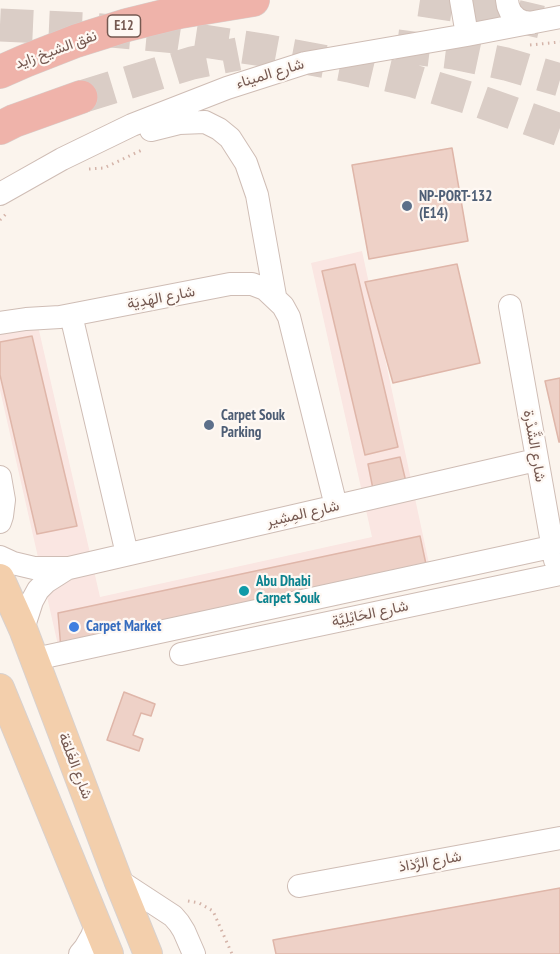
<!DOCTYPE html>
<html>
<head>
<meta charset="utf-8">
<style>
  body { margin:0 }
  canvas { display:block; background:#fbf4ed }
</style>
</head>
<body>
<canvas width="560" height="954"></canvas>
<script>
const context = document.querySelector('canvas').getContext('2d');
context.lineJoin = 'round';
function paint(path, color) { context.fillStyle = color; context.fill(path, 'evenodd'); }
const toPath = rows => new Path2D(rows.map(r => 'M' + r).join(''));
function trace(path, color, width, dash) { context.strokeStyle = color; context.lineWidth = width; context.lineCap = dash ? 'butt' : 'round'; context.setLineDash(dash || []); context.stroke(path); }
function label(font, color, halo, rows, align = 'center') {
  context.font = font + ' "PT Sans Narrow",Vazirmatn,sans-serif'; context.lineWidth = 4.5; context.setLineDash([]); context.textBaseline = 'middle'; context.strokeStyle = halo; context.fillStyle = color; for (const [text, x, y, turn = 0] of rows) {
    context.save(); context.translate(x, y); context.rotate((+turn || 0) * Math.PI / 180); context.textAlign = isNaN(turn) ? turn : align; if (halo) context.strokeText(text, 0, 0); context.fillText(text, 0, 0); context.restore();
  }
}
paint(toPath([
  [362,251,431,573,60,654,0,390,0,334,38,326,100,597,372,537,311,263]
]), '#fae6e2');
const building = toPath([
  [452,148,468,241,369,259,352,165,452,148],
  [355,264,398,447,365,455,322,271,355,264],
  [457,264,480,363,393,383,365,282,457,264],
  [32,336,77,526,37,534,0,375,0,342,32,336],
  [560,378,560,442,559,442,545,381,560,378],
  [400,457,406,482,373,489,368,464,400,457],
  [420,536,427,569,61,649,58,613,420,536],
  [124,692,155,704,151,716,141,713,133,735,143,739,139,751,107,740,124,692],
  [560,888,560,954,276,954,273,940,560,888]
]);
paint(building, '#eed1c7');
trace(building, '#dfb6a9', 1.5);
trace(toPath([
  [420,0,499,12,541,22],
  [0,25,90,29,177,37,263,50,349,66,413,81,476,100,560,130],
  [397,46,454,53,506,64,560,80],
  [81,97,192,63,238,54]
]), '#dacdc6', 33, [33, 16]);
const minor = toPath([
  [461,0,467,35],
  [507,0,508,6,511,13,517,19,524,22,531,23],
  [151,130,179,123,205,122,219,129,230,138,246,163,257,195,275,296],
  [0,194,62,159,132,125,227,88,305,63,467,35,560,17],
  [510,306,555,560],
  [71,315,127,554],
  [0,323,26,319,60,317,230,284,252,284,265,289,283,306,289,317,336,506],
  [0,477,4,500,2,516,0,522],
  [0,557,13,563,34,568,69,568,536,460],
  [23,629,32,601,38,590,46,582,68,568],
  [181,654,560,574],
  [35,659,551,547],
  [118,880,173,916,179,923,184,931,194,954],
  [299,886,560,838],
  [80,954,85,948,92,936,97,922]
]);
const major = toPath([
  [0,578,23,629,118,880,148,954],
  [0,688,109,954]
]);
const highway = toPath([
  [0,72,25,61,76,41,127,25,180,12,253,0],
  [0,128,14,121,81,97]
]);
trace(minor, '#cfbdb5', 24);
trace(major, '#d8d1ce', 30);
trace(highway, '#d8d1ce', 34);
trace(toPath([
  [530,45,560,42],
  [89,169,104,168,144,149],
  [0,220,7,213],
  [188,901,199,903,213,911,232,954]
]), '#d4b4a9', 3, [1.5, 4.5]);
trace(minor, '#fff', 22);
trace(major, '#f3cfac', 28);
trace(highway, '#efb3aa', 33);
for (const [x, y, r, color] of [
  [407,206,6,"#5c6f8a"],
  [209,425,6,"#5c6f8a"],
  [244,591,6,"#0f9aa8"],
  [74,627,6,"#3f7fe0"]
]) { const dot = new Path2D(); dot.arc(x, y, r, 0, 2 * Math.PI); context.fillStyle = color; context.fill(dot); trace(dot, '#fef8f3', 2); }
for (const [x, y, w] of [
  [124,26,33]
]) { const box = new Path2D(); box.roundRect(x - w / 2, y - 11, w, 22, 4.5); context.fillStyle = '#fef8f3'; context.fill(box); trace(box, '#755951', 1.5); }
label('bold 14px', '#755951', null, [
  ["E12",124,26]
]);
label('15px', '#755951', '#fef8f3', [
  ["نفق الشيخ زايد",56,50,-20],
  ["شارع الميناء",270,74,-17],
  ["شارع الهَدِيَة",161,298,-11],
  ["شارع الشَّدْرة",534,446,80],
  ["شارع المِشِير",303,514,-13],
  ["شارع الحَايْلِيَّة",370,614,-12],
  ["شارع الغَلقة",75,766,69],
  ["شارع الرَّذاذ",430,862,-10]
]);
label('bold 15px', '#4e5e75', '#fef8f3', [
  ["NP-PORT-132",419,197],
  ["(E14)",419,214],
  ["Carpet Souk",221,416],
  ["Parking",221,433]
], 'left');
label('bold 15px', '#0d838f', '#fef8f3', [
  ["Abu Dhabi",256,582],
  ["Carpet Souk",256,599]
], 'left');
label('bold 15px', '#366cbe', '#fef8f3', [
  ["Carpet Market",86,627]
], 'left');
</script>
</body>
</html>
